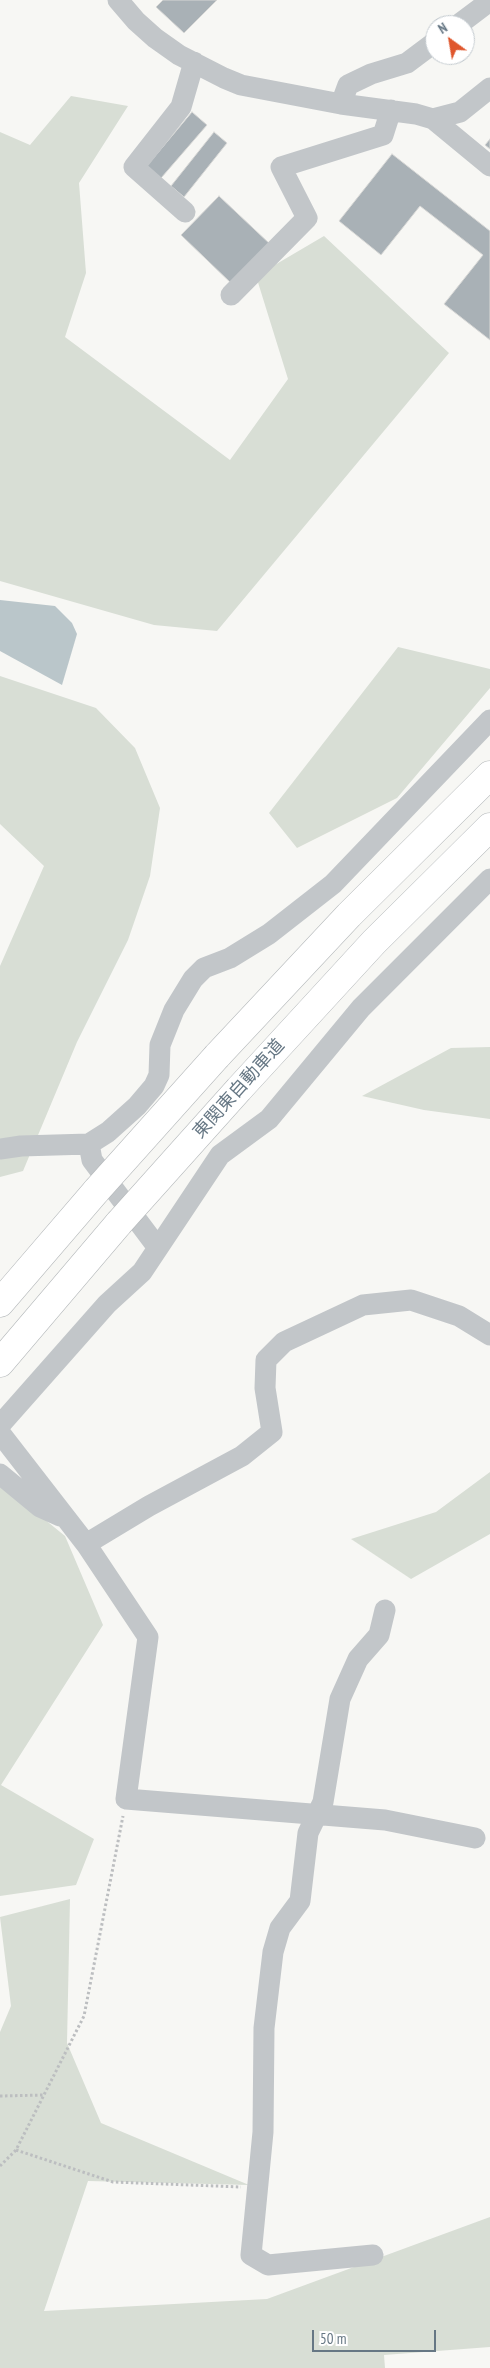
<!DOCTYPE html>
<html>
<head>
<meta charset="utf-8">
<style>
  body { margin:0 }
  #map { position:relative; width:490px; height:2368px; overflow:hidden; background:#f7f7f4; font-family:"PT Sans Narrow",sans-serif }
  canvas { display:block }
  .north { position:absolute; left:425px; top:15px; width:50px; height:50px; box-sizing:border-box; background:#fff; border:1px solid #c2c9ce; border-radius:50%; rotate:328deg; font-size:14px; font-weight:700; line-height:20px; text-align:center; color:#667784 }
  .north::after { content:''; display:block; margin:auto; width:18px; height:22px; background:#df562c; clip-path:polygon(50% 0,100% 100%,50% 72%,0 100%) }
  .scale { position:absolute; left:312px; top:2330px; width:124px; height:22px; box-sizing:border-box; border:2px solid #667784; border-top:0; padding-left:6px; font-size:15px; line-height:18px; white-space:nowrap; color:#667784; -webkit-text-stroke:4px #fff; paint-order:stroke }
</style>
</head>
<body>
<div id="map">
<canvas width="490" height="2368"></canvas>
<div class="north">N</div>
<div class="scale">50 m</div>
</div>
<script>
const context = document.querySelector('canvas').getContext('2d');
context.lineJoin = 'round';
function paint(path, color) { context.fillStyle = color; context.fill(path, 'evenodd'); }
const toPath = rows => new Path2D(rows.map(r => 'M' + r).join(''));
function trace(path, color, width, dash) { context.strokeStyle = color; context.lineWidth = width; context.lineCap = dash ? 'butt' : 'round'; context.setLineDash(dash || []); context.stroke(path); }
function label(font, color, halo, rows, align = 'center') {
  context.font = font + ' "PT Sans Narrow","Noto Sans JP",sans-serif'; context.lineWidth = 5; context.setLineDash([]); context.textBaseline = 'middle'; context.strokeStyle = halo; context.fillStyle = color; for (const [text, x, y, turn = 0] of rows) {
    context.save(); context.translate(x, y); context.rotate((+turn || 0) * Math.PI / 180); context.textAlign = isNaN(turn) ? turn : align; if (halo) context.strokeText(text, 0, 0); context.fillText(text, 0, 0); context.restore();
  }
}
paint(toPath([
  [71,96,128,106,79,183,86,273,65,337,230,460,288,379,256,276,324,236,449,353,217,631,154,625,0,581,0,132,30,145],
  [398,647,490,669,490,688,397,798,297,848,269,813],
  [0,676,96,708,135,748,160,808,150,876,128,940,77,1042,23,1171,0,1177,0,966,44,866,0,824],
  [490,1047,490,1119,424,1110,362,1096,451,1048],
  [490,1472,490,1534,411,1579,351,1539,436,1512],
  [0,1483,65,1536,103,1625,1,1785,94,1839,76,1885,0,1896],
  [70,1899,67,2043,101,2123,249,2185,88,2181,44,2311,267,2299,490,2217,490,2347,384,2355,385,2368,0,2368,0,2032,11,2006,0,1917]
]), '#d8ded5');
paint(toPath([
  [0,600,55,606,72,623,77,634,62,685,0,651]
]), '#bac6ca');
const building = toPath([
  [163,0,217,0,184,33,156,7,163,0],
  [192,112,207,125,155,185,141,173,192,112],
  [214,132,227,143,184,197,171,186,214,132],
  [490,139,490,149,485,145,490,139],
  [392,154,490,231,490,340,444,304,483,255,420,206,381,255,339,221,392,154],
  [219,196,271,245,233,285,181,235,219,196]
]);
paint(building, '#a9b1b6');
trace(building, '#d8d8d6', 1);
const highway = toPath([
  [217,1056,349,915,490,775],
  [239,1089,374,942,490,827],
  [0,1303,97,1190],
  [0,1363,119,1223]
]);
trace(highway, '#b5b9bb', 29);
trace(toPath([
  [0,2096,44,2095],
  [16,2150,113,2182,241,2187],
  [0,2166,16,2150,84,2016,123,1816]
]), '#bcbec0', 3, [2.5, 2.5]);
trace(toPath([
  [118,0,136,21,155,38,179,55,224,78,241,85,341,104,416,114,433,119,490,166],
  [458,25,490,1],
  [341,104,348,85,371,74,407,63,435,42],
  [433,119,460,112,490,88],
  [185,212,134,167,181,107,194,62],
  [231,295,307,218,281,167,383,135,391,110],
  [89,1144,92,1160,158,1248],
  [0,1149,21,1146,89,1144,108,1132,137,1106,154,1086,159,1075,160,1045,174,1010,193,979,204,968,230,958,269,934,333,884,490,720],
  [0,1425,107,1304,142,1272,220,1155,269,1119,361,1008,490,879],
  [0,1433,86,1544,149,1506,242,1456,272,1432,265,1388,266,1360,284,1342,363,1305,411,1300,459,1316,490,1335],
  [0,1474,40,1507,60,1516],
  [86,1544,148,1637,126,1799,385,1820,475,1838],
  [373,2255,268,2265,251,2255,263,2132,264,2028,273,1952,280,1928,300,1901,308,1833,323,1802,340,1699,358,1659,379,1635,385,1610]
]), '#c2c6c9', 21);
trace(highway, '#fff', 28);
const highwayBridge = toPath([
  [97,1190,217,1056],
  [119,1223,239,1089]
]);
trace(highwayBridge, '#b5b9bb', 29, []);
trace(highwayBridge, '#fff', 28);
label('18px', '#667784', '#fff', [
  ["東関東自動車道",239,1089,-48]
]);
</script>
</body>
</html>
